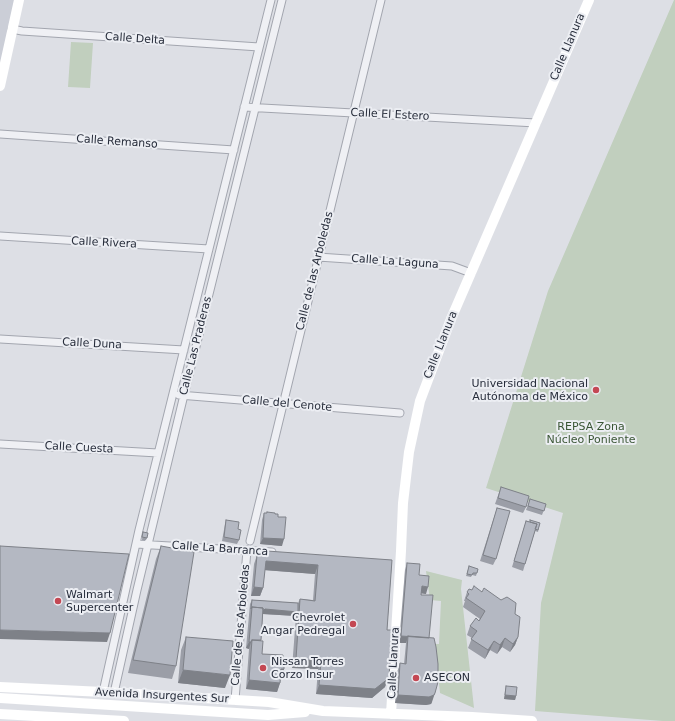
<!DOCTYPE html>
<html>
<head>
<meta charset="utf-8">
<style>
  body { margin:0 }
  canvas { display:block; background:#dddfe5 }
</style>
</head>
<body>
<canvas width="675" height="721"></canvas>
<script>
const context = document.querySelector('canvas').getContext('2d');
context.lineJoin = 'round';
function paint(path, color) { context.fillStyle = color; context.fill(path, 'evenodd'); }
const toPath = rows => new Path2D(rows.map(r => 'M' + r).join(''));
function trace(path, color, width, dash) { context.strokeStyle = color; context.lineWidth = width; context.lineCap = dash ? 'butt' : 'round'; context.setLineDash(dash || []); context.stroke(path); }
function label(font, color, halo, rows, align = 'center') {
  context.font = font + ' "DejaVu Sans",sans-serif'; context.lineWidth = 4; context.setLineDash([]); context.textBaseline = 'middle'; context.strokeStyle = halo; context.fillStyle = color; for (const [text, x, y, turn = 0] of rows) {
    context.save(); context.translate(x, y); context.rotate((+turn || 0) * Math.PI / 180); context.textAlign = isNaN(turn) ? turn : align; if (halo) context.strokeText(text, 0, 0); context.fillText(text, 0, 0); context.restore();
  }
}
paint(toPath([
  [0,0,15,0,0,66]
]), '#cbced7');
paint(toPath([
  [674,0,675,0,675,721,663,721,535,711,541,603,563,513,486,488,548,291],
  [71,42,93,43,90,88,68,87],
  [426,571,462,580,461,589,474,708,440,693,435,644,439,644,441,601,430,600]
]), '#c1cfbe');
const street = toPath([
  [12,29,22,31,259,47],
  [244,107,536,123],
  [0,134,234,150],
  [0,236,209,249],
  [318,257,452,266,471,273],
  [0,339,184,350],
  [179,395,400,413],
  [0,444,158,453],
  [250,541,381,0],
  [136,544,272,552],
  [103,692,139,530,271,0],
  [114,693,137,590,184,395,282,0],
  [235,700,247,550]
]);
trace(street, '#a3a6af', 9);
trace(street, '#eff0f4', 7);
trace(toPath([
  [0,86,19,0],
  [0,687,103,692,269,702,323,711,472,717,532,721],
  [0,698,268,715,305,712],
  [0,714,124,721],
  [391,714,401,551,403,503,409,452,420,401,451,319,589,0]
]), '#fff', 10);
paint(toPath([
  [501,487,526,507,523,513,495,504],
  [530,499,546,504,542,515,526,510],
  [497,508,496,559,493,565,480,561],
  [264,513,275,514,278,517,282,546,260,544,262,520],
  [226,520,238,529,239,540,237,544,222,541,225,524],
  [526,521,530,522,540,523,538,532,535,531,523,571,512,567],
  [143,532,147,538,146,540,142,540],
  [161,546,176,666,172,679,128,673,156,559],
  [257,555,392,560,387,630,385,687,372,698,316,694,318,669,292,668,296,616,263,614,261,640,262,654,282,662,284,669,281,677,280,683,277,692,246,689,249,649,246,648,250,604,252,600,298,603,300,599,313,600,315,574,265,570,263,588,260,596,251,596,254,564],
  [407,563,419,575,426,594,421,593,429,638,432,702,431,704,426,705,395,703,397,672,400,663,404,664,406,643,399,643,405,570],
  [469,566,478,569,476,576,472,575,471,577,466,576],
  [472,590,482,592,515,614,518,637,515,645,510,652,502,647,497,654,490,650,485,659,468,648,472,638,467,635,470,626,479,621,480,619,463,607,465,601,464,601,467,592],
  [186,637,225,688,178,683,181,650],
  [506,686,516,696,515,700,504,699,505,691]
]), '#9b9ea7');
paint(toPath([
  [263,538,284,539,282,546,260,544],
  [266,561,318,565,315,574,263,570],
  [422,586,428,587,426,594,419,593],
  [254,587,263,588,260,596,251,596],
  [265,609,298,612,296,616,263,614,263,615,251,614],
  [0,630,110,633,107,642,0,639],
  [401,636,408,637,406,643,399,643],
  [518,637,515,645,510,652,513,644],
  [505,638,502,647,497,654,500,645],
  [494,641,490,650,485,659,488,650],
  [249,642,251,642,249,649,246,648],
  [296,659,321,661,318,669,292,668],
  [281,669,284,669,281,678],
  [183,670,230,675,225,688,178,683],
  [389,678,385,687,372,698,316,694,319,685],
  [249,680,280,683,277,692,246,689],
  [435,693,432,702,431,704,426,705,395,703,398,695],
  [505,695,516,696,515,700,504,699]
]), '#7e8188');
const building = toPath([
  [501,487,529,496,526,507,498,498,501,487],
  [530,499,546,504,544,511,528,506,530,499],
  [497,508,510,511,496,559,483,555,497,508],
  [267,512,275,513,275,514,278,514,278,517,286,517,284,539,263,538,264,513,267,513,267,512],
  [226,520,239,522,238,529,241,530,239,540,224,537,226,520],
  [530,520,540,523,538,530,535,529,537,524,530,522,530,520],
  [526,521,537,524,525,564,514,561,526,521],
  [143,532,148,533,147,538,142,537,143,532],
  [0,546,129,554,110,633,0,630,0,546],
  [161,546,194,552,176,666,133,660,161,546],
  [267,551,392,560,387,630,392,630,389,678,375,689,319,685,321,661,296,659,300,599,315,601,318,565,266,561,263,588,254,587,257,555,262,552,267,551],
  [407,563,420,564,419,575,429,576,428,587,422,586,421,595,433,595,429,638,401,636,407,563],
  [469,566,478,569,477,573,473,573,472,575,467,574,469,566],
  [474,586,482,592,484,588,501,600,507,597,516,603,515,614,520,617,518,637,513,644,505,638,500,645,494,641,488,650,471,639,477,631,470,626,476,618,479,621,485,611,466,598,469,594,467,592,469,589,472,590,474,586],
  [252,600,298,603,298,612,265,609,264,610,263,610,263,608,252,607,251,609,252,600],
  [252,607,263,608,261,640,252,640,251,642,249,642,252,607],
  [408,636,434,638,436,647,438,664,438,682,435,693,434,695,429,697,398,695,400,663,406,664,408,636],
  [186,637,233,641,230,675,183,670,186,637],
  [252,640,263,641,262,654,283,655,282,662,284,662,284,669,281,669,280,683,249,680,252,640],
  [506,686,517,687,516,696,505,695,506,686]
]);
paint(building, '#b4b8c2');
trace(building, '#7e8188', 1);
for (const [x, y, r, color] of [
  [596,390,4,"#c44853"],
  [58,601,4,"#c44853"],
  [353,624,4,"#c44853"],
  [263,668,4,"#c44853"],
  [416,678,4,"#c44853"]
]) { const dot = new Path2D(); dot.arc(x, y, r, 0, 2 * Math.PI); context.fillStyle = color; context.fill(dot); trace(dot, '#eceef3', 1.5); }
label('11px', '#272d3b', '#eceef3', [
  ["Calle Delta",135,39,4],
  ["Calle Llanura",568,47,-67],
  ["Calle El Estero",390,115,3],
  ["Calle Remanso",117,142,4],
  ["Calle Rivera",104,243,3],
  ["Calle La Laguna",395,262,4],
  ["Calle de las Arboledas",315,271,-76],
  ["Calle Duna",92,344,3],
  ["Calle Llanura",441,345,-68],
  ["Calle Las Praderas",196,346,-76],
  ["Calle del Cenote",287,404,5],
  ["Calle Cuesta",79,448,3],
  ["Calle La Barranca",220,549,4],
  ["Calle de las Arboledas",241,625,-85],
  ["Calle Llanura",394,663,-87],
  ["Avenida Insurgentes Sur",162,696,3]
]);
label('11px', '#272d3b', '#eceef3', [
  ["Universidad Nacional",588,384,"right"],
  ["Autónoma de México",588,397,"right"],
  ["Walmart",66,595],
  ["Supercenter",66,608],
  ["Chevrolet",345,618,"right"],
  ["Angar Pedregal",345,631,"right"],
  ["Nissan Torres",271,662],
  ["Corzo Insur",271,675],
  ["ASECON",424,678]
], 'left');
label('11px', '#3a5635', '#eceef3', [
  ["REPSA Zona",591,427],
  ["Núcleo Poniente",591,440]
]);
</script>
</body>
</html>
